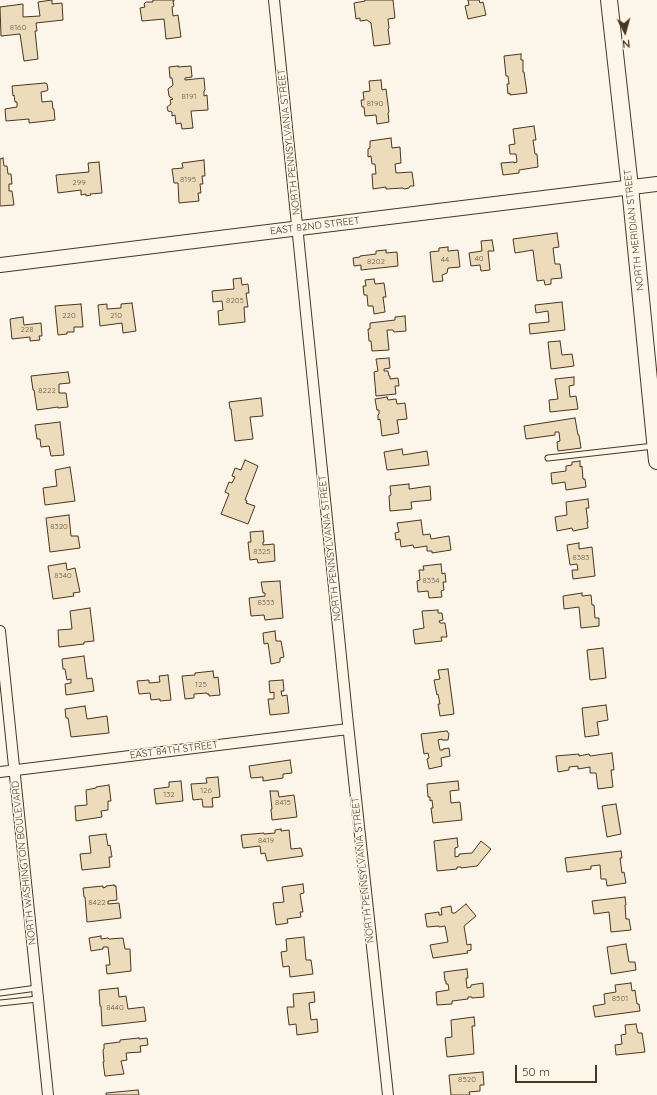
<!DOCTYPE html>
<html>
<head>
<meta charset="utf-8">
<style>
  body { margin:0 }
  #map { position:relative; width:657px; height:1095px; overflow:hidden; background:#fbf6e9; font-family:Quicksand,sans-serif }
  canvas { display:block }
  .north { position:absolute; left:605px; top:12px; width:40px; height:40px; -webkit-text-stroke:3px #fbf6e9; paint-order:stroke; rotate:174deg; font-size:11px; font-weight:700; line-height:16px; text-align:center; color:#4a3520 }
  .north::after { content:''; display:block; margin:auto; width:14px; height:18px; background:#4a3520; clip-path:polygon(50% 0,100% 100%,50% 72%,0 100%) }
  .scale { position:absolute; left:515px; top:1065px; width:82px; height:18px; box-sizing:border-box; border:2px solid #4a3520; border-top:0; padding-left:5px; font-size:12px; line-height:14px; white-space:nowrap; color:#4a3520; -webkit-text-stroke:3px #fbf6e9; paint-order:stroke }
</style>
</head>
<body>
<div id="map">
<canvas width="657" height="1095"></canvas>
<div class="north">N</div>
<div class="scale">50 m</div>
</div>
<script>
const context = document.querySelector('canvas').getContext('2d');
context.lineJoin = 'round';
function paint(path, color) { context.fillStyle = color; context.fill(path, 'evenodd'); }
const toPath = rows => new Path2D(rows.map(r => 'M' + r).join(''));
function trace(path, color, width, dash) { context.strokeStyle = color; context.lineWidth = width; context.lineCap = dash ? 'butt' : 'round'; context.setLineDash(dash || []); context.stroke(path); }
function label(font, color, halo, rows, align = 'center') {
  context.font = font + ' Quicksand,sans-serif'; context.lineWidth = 3; context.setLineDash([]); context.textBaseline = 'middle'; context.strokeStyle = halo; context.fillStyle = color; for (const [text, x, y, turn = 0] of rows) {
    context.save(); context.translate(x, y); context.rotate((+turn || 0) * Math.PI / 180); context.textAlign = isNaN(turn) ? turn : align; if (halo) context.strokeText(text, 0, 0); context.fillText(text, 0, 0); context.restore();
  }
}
const building = toPath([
  [52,0,52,4,62,3,63,20,36,23,37,31,35,31,38,59,24,61,20,34,1,36,0,7,23,4,23,17,40,16,38,2,52,0],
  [153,0,174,0,174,1,173,1,174,6,172,7,173,16,178,15,181,37,166,39,164,19,142,21,140,8,145,7,144,4,146,2,153,2,153,0],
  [365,0,393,0,395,18,388,19,389,28,388,29,390,44,374,46,371,23,367,20,360,21,360,18,356,19,354,3,365,1,365,0],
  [468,0,479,0,480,3,483,2,486,15,468,19,465,6,469,5,468,0],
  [521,54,521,60,523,60,523,72,524,72,527,93,510,95,510,93,508,94,507,84,509,84,508,76,506,76,504,56,521,54],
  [178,66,178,67,191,66,192,77,185,78,185,80,204,78,205,90,204,91,204,96,207,95,208,110,191,111,193,128,182,129,181,123,176,124,175,115,172,116,172,112,168,111,167,107,171,104,170,100,173,99,169,96,168,89,173,85,172,78,170,78,169,67,178,66],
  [381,80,382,90,386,89,389,112,388,113,389,122,377,124,376,115,365,116,364,107,362,107,361,100,364,100,363,92,370,91,369,81,381,80],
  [45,83,47,84,48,90,46,91,41,92,42,102,52,101,53,109,54,109,55,120,29,123,29,119,6,121,5,109,17,107,17,102,15,102,14,95,13,96,12,86,45,83],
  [534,126,536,140,533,140,535,154,537,154,538,167,519,170,519,173,503,175,501,163,514,162,514,163,517,162,516,154,510,154,509,145,515,144,513,129,534,126],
  [391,138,392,148,400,147,401,163,395,164,396,173,412,172,414,186,410,186,409,188,404,189,403,188,386,189,386,187,373,189,372,174,376,174,375,164,372,164,371,156,368,157,368,149,370,148,370,141,391,138],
  [3,158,4,166,7,166,8,174,11,174,12,184,9,184,9,191,12,191,14,205,0,206,0,159,3,158],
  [204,160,205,176,202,176,203,184,200,184,201,193,198,193,199,201,179,203,178,183,174,183,172,169,183,168,182,163,204,160],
  [99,162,102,193,90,194,91,195,86,196,86,194,81,195,81,190,58,193,56,175,89,172,88,163,99,162],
  [557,233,559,247,553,248,555,264,560,264,562,278,551,279,551,284,545,285,544,280,537,281,533,250,515,253,513,239,557,233],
  [492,240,494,251,488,251,490,270,481,271,480,265,471,266,469,253,482,251,481,241,492,240],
  [448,247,448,251,458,250,460,267,448,268,447,273,442,275,443,281,433,282,430,252,439,251,439,248,448,247],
  [386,250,386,253,397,252,398,266,361,270,361,265,354,266,353,258,360,257,360,256,376,254,376,251,386,250],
  [241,278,242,285,248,284,249,293,246,293,248,307,244,307,245,322,219,325,218,311,223,310,222,301,213,302,212,291,234,289,233,279,241,278],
  [374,279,375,284,384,283,386,297,383,297,385,312,374,314,373,306,368,306,367,295,364,295,363,286,366,286,365,280,374,279],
  [562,302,565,330,530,334,529,324,549,322,548,311,536,313,535,305,562,302],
  [132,303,136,331,123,333,122,323,100,326,98,305,107,304,107,309,121,308,121,304,132,303],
  [81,304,83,327,74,327,74,332,67,332,67,334,58,335,55,306,81,304],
  [405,316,406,331,394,332,393,330,387,330,389,350,372,351,371,341,369,341,368,329,370,329,370,323,395,320,395,317,405,316],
  [23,317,24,325,41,323,42,336,39,336,40,340,30,341,30,337,12,339,10,319,23,317],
  [560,341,562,355,572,354,574,366,551,369,548,342,560,341],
  [389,358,390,368,384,369,384,371,388,371,389,376,390,376,390,379,398,378,399,386,395,386,396,394,376,396,374,372,378,371,376,359,389,358],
  [68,372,70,383,59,384,59,393,66,393,68,407,58,408,58,407,37,410,34,390,33,390,31,376,68,372],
  [574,377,574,385,569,386,570,397,576,396,578,409,550,412,549,400,558,399,555,379,574,377],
  [387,397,388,400,396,399,397,404,405,403,407,419,397,420,399,433,382,436,380,419,378,420,378,415,379,414,379,410,377,410,375,399,387,397],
  [261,398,263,416,250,417,253,439,235,441,231,409,230,409,229,402,261,398],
  [575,418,578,435,579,435,581,448,558,451,557,442,560,441,559,432,555,432,555,435,526,439,524,426,575,418],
  [60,422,64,455,51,456,49,446,41,447,40,439,37,439,35,425,60,422],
  [402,449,403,455,427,451,429,465,387,470,384,452,402,449],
  [245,460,258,466,245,500,247,501,246,503,255,506,248,524,221,514,229,494,225,492,229,482,232,483,235,477,232,476,235,468,241,470,245,460],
  [580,461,580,467,582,466,583,479,585,479,586,487,566,490,565,482,552,484,551,473,566,471,566,466,572,465,572,462,580,461],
  [70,467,75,501,45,505,43,488,57,486,55,470,70,467],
  [409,484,409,489,430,486,431,500,411,502,412,509,390,511,389,496,391,495,390,486,409,484],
  [588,499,589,508,586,508,588,522,587,522,588,528,573,531,572,528,557,531,555,517,567,515,566,502,588,499],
  [69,515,71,536,78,536,80,548,50,552,46,518,69,515],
  [421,520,423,535,430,534,431,539,449,536,451,550,432,553,432,551,427,551,427,546,414,548,413,545,401,547,400,539,396,540,395,533,399,532,397,523,421,520],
  [263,531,264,542,263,542,263,545,274,544,275,561,258,563,257,559,250,560,248,542,251,542,250,532,263,531],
  [579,543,579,549,592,547,595,576,573,579,572,570,578,570,577,564,570,565,567,545,579,543],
  [66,563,67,570,75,568,80,592,73,593,74,596,53,599,48,566,66,563],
  [441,564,442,574,445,573,446,582,443,582,444,590,441,591,442,597,429,598,428,591,418,592,417,581,420,580,419,570,424,570,423,566,441,564],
  [280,581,283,618,265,620,264,615,251,616,249,598,265,596,265,593,263,593,261,582,280,581],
  [582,593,582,596,591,595,592,605,594,605,595,618,599,618,599,626,581,628,579,607,564,609,563,596,582,593],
  [90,608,94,641,84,642,84,644,59,647,58,630,72,629,70,611,90,608],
  [438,610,438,613,442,613,443,620,439,621,440,623,445,623,447,637,441,637,442,641,415,644,413,630,424,628,422,611,438,610],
  [275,631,276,641,281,641,284,657,280,658,280,662,271,664,268,643,264,644,263,633,275,631],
  [603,648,606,678,590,680,587,650,603,648],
  [84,656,87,679,92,678,94,691,66,695,65,684,71,683,71,679,67,680,65,669,63,669,62,659,84,656],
  [448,669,454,714,440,716,438,704,440,704,438,694,437,695,434,680,440,679,438,670,448,669],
  [213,671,214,678,218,677,220,695,209,696,209,694,207,694,207,693,194,694,194,698,185,699,182,676,195,675,195,673,213,671],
  [168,675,171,700,160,701,160,699,151,700,150,693,139,694,137,681,149,680,149,683,160,682,159,676,168,675],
  [283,680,284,691,281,691,282,696,287,695,289,713,270,715,268,699,274,699,274,692,270,693,269,681,283,680],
  [606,705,608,720,597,722,599,735,585,737,582,708,606,705],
  [85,706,87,719,107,716,109,733,71,737,69,724,68,718,66,718,65,709,85,706],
  [447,731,449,734,448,740,442,740,442,739,438,740,440,750,443,750,443,749,449,748,450,756,441,758,442,766,429,769,427,759,429,758,428,753,424,754,421,734,447,731],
  [612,753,614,770,611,770,613,787,598,789,596,773,590,773,590,767,578,769,578,766,569,767,569,770,558,772,556,756,579,754,579,756,589,754,590,756,612,753],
  [290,760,292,773,283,774,283,778,263,781,263,777,251,778,249,766,290,760],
  [218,777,220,797,212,798,213,807,203,807,202,799,193,800,191,784,207,783,206,778,218,777],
  [181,781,183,801,156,804,154,789,169,787,169,782,181,781],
  [458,781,459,790,450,791,451,803,460,802,462,820,433,823,431,808,433,808,432,800,430,801,430,797,428,797,427,784,458,781],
  [109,785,111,801,108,801,108,810,101,811,102,817,76,821,75,806,87,805,86,790,96,788,96,787,109,785],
  [270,791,278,791,279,797,294,795,297,817,272,820,271,809,272,809,270,791],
  [616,804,621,834,607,837,602,806,616,804],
  [281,829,281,831,289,830,291,849,301,848,303,856,267,861,265,853,261,854,260,846,243,848,241,835,264,833,264,834,275,833,275,830,281,829],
  [106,834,108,846,110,845,112,857,109,857,110,867,82,870,80,854,91,853,89,836,106,834],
  [457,838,458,847,455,848,455,857,459,856,459,854,472,853,481,841,491,849,477,866,461,868,461,867,457,867,457,869,437,871,434,841,457,838],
  [621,851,622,858,620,858,622,873,624,872,626,883,607,886,606,879,601,879,600,865,591,866,591,869,567,872,565,858,621,851],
  [303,884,304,893,300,894,303,912,300,912,301,917,287,919,288,923,276,925,273,903,284,902,282,887,303,884],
  [114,885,114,886,116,886,117,900,108,901,108,904,119,903,121,918,87,922,85,897,84,897,83,888,103,886,103,888,106,887,106,886,114,885],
  [625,897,626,905,625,905,626,919,629,919,631,930,611,932,609,912,594,914,592,901,625,897],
  [466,904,476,916,464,926,467,945,471,944,471,950,467,951,468,953,433,958,430,945,448,942,445,926,439,927,439,926,427,927,425,914,439,912,439,915,442,915,441,908,451,906,452,913,455,913,466,904],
  [101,936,101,939,108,938,109,939,123,938,125,949,130,949,131,971,107,974,106,965,110,965,108,947,103,947,103,949,91,951,89,938,101,936],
  [304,937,306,960,311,960,313,974,290,977,289,966,283,967,281,952,287,951,286,939,304,937],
  [626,944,629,962,635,962,636,970,611,974,607,947,626,944],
  [467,969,468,978,466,978,467,988,471,987,471,985,483,983,484,997,472,998,472,997,468,997,468,999,452,1001,452,1004,437,1005,436,992,449,990,448,984,446,984,446,981,445,981,444,972,467,969],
  [631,983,632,991,635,990,637,1004,639,1004,640,1011,595,1017,593,1006,605,1004,604,994,616,992,615,985,631,983],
  [118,988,119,997,126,996,128,1009,144,1007,146,1021,102,1026,101,1006,100,1006,99,990,118,988],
  [314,992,315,1002,309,1003,311,1020,317,1019,318,1032,297,1035,296,1024,289,1025,287,1007,294,1007,293,994,314,992],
  [474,1017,475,1026,472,1026,474,1054,447,1057,445,1038,452,1037,451,1020,474,1017],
  [636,1024,638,1033,642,1033,645,1052,616,1055,615,1045,622,1044,621,1035,626,1034,625,1025,636,1024],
  [139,1038,139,1039,147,1038,148,1045,140,1046,141,1052,126,1053,127,1060,121,1061,124,1074,105,1076,103,1062,104,1062,103,1050,104,1049,104,1044,120,1042,120,1040,139,1038],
  [483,1072,484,1085,480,1085,480,1091,469,1092,470,1095,451,1095,449,1075,483,1072],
  [138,1090,139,1095,106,1095,106,1093,138,1090]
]);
paint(building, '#ecdcbc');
trace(building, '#4a3520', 1);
const lane = toPath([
  [548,458,654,446],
  [0,993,37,988],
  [0,1003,38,999]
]);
const street = toPath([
  [274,0,347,715,388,1095],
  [0,631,48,1095],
  [0,772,348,729]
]);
const secondary = toPath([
  [0,265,657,184]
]);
const primary = toPath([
  [609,0,630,187,657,461]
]);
trace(lane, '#4a3520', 7);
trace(street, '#4a3520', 12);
trace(secondary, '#4a3520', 16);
trace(primary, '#4a3520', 18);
trace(lane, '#fbf6e9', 5);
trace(street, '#fbf6e9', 10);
trace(secondary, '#fbf6e9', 14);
trace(primary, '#fbf6e9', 16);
label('8px', '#725f47', null, [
  ["8160",18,28],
  ["8191",189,97],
  ["8190",375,104],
  ["8195",188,180],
  ["299",79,183],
  ["40",479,259],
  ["44",445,260],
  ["8202",376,262],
  ["8205",235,301],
  ["220",69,316],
  ["210",116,316],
  ["228",27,330],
  ["8222",47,391],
  ["8320",59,527],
  ["8325",262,552],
  ["8383",581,558],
  ["8340",63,576],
  ["8334",431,581],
  ["8333",266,603],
  ["125",201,685],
  ["126",206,791],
  ["132",169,795],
  ["8415",283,803],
  ["8419",266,841],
  ["8422",97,903],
  ["8501",620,999],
  ["8440",115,1008],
  ["8520",467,1080]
]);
label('10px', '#4a3520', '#fbf6e9', [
  ["NORTH PENNSYLVANIA STREET",289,142,-96],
  ["EAST 82ND STREET",315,226,-7],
  ["NORTH MERIDIAN STREET",634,230,-96],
  ["NORTH PENNSYLVANIA STREET",330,548,-96],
  ["EAST 84TH STREET",174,750,-7],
  ["NORTH WASHINGTON BOULEVARD",24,863,-96],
  ["NORTH PENNSYLVANIA STREET",363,870,-96]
]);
</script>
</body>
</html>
